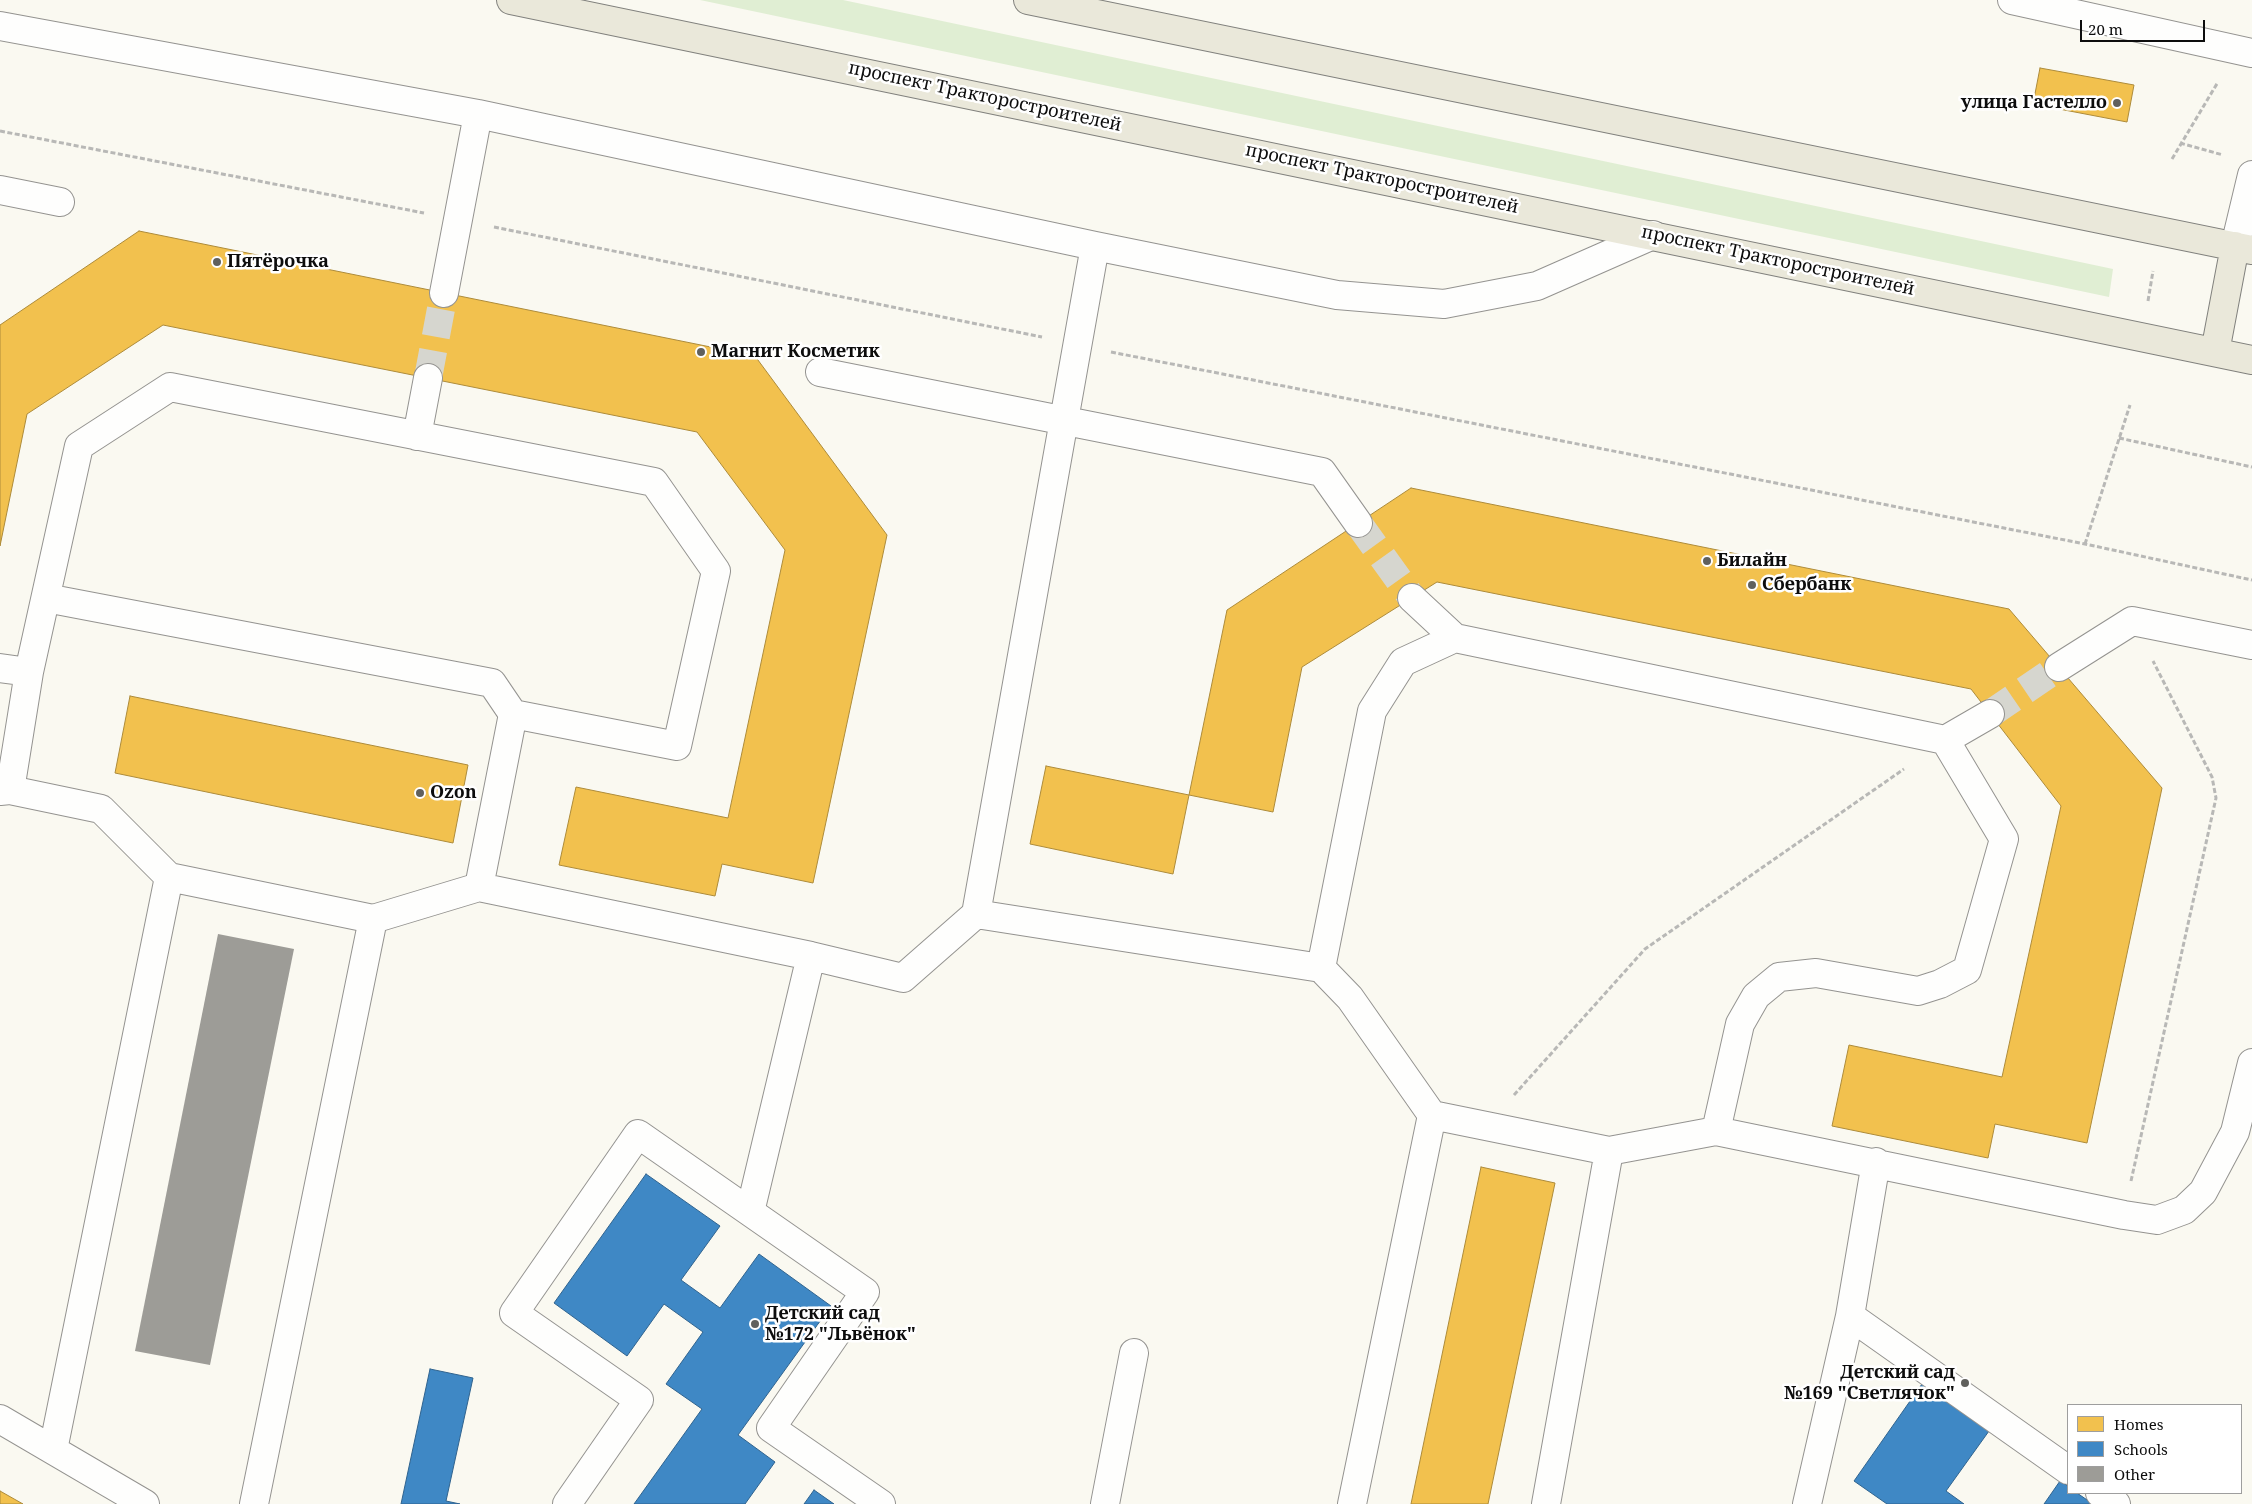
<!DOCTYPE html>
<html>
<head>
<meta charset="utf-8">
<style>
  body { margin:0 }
  #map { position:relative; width:2252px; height:1504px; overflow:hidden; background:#faf9f1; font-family:"Noto Serif",serif }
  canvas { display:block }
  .legend { position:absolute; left:2067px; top:1404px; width:175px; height:90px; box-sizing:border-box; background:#fff; border:1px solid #9e9e9e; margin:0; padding:6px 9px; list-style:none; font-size:15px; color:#0d0d0d }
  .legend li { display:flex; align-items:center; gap:10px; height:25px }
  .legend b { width:25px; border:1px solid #9e9e9e }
  .scale { position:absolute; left:2080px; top:20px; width:125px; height:22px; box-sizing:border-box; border:2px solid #0d0d0d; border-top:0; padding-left:6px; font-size:15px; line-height:18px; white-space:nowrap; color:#0d0d0d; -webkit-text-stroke:4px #fff; paint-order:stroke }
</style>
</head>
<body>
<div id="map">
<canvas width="2252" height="1504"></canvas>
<ul class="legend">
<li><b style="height:14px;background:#f2c14e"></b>Homes</li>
<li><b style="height:14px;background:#3f88c5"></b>Schools</li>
<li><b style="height:14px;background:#9d9c97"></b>Other</li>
</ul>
<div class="scale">20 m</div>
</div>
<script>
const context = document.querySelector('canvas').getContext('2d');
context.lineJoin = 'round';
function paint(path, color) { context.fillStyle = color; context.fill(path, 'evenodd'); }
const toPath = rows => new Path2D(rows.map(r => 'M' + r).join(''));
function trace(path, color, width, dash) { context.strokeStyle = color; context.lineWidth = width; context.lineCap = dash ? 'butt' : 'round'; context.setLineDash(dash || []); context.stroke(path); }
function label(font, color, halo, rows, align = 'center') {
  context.font = font + ' "Noto Serif",serif'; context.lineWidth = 5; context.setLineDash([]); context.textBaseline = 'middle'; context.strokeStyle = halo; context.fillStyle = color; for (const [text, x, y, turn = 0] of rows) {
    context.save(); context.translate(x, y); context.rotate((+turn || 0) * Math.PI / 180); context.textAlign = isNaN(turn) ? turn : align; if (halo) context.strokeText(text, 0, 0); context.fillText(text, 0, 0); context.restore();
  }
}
paint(toPath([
  [700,0,843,0,2113,269,2109,297]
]), '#e0eed3');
const homes = toPath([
  [2040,68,2134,85,2127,122,2033,104,2040,68],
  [139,231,755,356,887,535,813,883,722,864,715,896,559,865,576,787,728,818,785,550,697,432,163,325,27,414,0,546,0,325,139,231],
  [1411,488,2009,609,2162,788,2087,1143,1995,1124,1988,1158,1832,1126,1849,1045,2002,1077,2061,806,1971,689,1437,582,1302,667,1273,812,1189,795,1227,610,1411,488],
  [130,696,468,765,453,843,115,773,130,696],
  [1046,766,1189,795,1173,874,1030,844,1046,766],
  [1481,1167,1555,1183,1488,1504,1411,1504,1481,1167],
  [0,1491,23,1504,0,1504,0,1491]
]);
paint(homes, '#f2c14e');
trace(homes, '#ad8b3a', 1);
const schools = toPath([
  [646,1174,720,1226,681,1280,720,1308,759,1254,831,1306,738,1435,775,1462,745,1504,634,1504,702,1409,666,1384,703,1332,664,1304,627,1356,554,1303,646,1174],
  [430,1369,473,1378,446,1501,460,1504,401,1504,430,1369],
  [1922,1384,1989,1431,1946,1491,1964,1504,1887,1504,1854,1481,1922,1384],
  [2060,1481,2068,1486,2068,1493,2077,1493,2093,1504,2044,1504,2060,1481],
  [814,1490,834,1504,804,1504,814,1490]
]);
paint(schools, '#3f88c5');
trace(schools, '#30638e', 1);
paint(toPath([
  [218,934,294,949,210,1365,135,1351]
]), '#9d9c97');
trace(toPath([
  [428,378,444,293],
  [1358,523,1412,598],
  [1990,714,2059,667]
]), '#d6d6cf', 28, [28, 14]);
const minor = toPath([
  [2012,0,2252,53],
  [0,26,478,114,1095,246,1337,295,1444,304,1537,286,1653,235],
  [0,190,60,202],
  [1095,246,976,914,1321,968,1350,998,1432,1115],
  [2235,246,2252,175],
  [444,293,478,114],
  [820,372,1322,472,1358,523],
  [417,436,428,378],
  [46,598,492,683,513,714,479,887],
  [1412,598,1455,638],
  [2059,667,2132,621,2252,645],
  [0,668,29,672],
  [1945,740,1990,714],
  [10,790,29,672,79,446,170,387,654,482,716,571,677,746,513,714],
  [0,791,10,790,101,809,169,877],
  [373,919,479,887,811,956,903,978,976,914],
  [1321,968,1372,711,1403,662,1455,638,1945,740,2004,839,1967,970,1940,984,1918,991,1816,973,1779,977,1756,996,1740,1024,1716,1131],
  [1609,1151,1716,1131,2124,1215,2157,1220,2184,1210,2203,1192,2235,1132,2252,1063],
  [750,1212,811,956],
  [1850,1316,2068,1470],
  [0,1419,145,1504],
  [53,1450,169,877,373,919,254,1504],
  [2100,1493,2116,1504],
  [567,1504,639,1400,514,1313,638,1134,865,1292,771,1428,881,1504],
  [1105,1504,1134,1353],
  [1352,1504,1432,1115,1609,1151,1546,1504],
  [1807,1504,1850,1316,1876,1162]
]);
const major = toPath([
  [511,0,2252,360],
  [1028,0,2252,250],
  [2215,352,2235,246]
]);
trace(minor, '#949390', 30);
trace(major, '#81817d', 30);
trace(toPath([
  [0,131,424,213],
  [2180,143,2223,155],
  [2172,159,2218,82],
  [494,227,1042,337],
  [2148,301,2153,271],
  [1111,352,2085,544,2252,580],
  [2119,438,2252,467],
  [2085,544,2130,405],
  [1514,1095,1645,949,1904,769],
  [2131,1181,2216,798,2212,777,2153,661]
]), '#b8b8b6', 3, [5, 2.5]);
trace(minor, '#fefefd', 28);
trace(major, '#eae8da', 28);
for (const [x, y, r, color] of [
  [2117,103,5,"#60605d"],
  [217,262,5,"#60605d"],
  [701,352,5,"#60605d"],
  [1707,561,5,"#60605d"],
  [1752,585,5,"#60605d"],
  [420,793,5,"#60605d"],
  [755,1324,5,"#60605d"],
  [1965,1383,5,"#60605d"]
]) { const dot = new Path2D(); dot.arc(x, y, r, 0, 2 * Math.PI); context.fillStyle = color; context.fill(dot); trace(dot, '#fff', 2); }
label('18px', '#0d0d0d', '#fff', [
  ["проспект Тракторостроителей",985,97,12],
  ["проспект Тракторостроителей",1382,179,12],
  ["проспект Тракторостроителей",1778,261,12]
]);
label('bold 18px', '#0d0d0d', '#fff', [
  ["улица Гастелло",2107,103,"right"],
  ["Пятёрочка",227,262],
  ["Магнит Косметик",711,352],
  ["Билайн",1717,561],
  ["Сбербанк",1762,585],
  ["Ozon",430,793],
  ["Детский сад",765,1314],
  ["№172 \"Львёнок\"",765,1335],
  ["Детский сад",1955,1373,"right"],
  ["№169 \"Светлячок\"",1955,1394,"right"]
], 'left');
</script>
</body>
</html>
